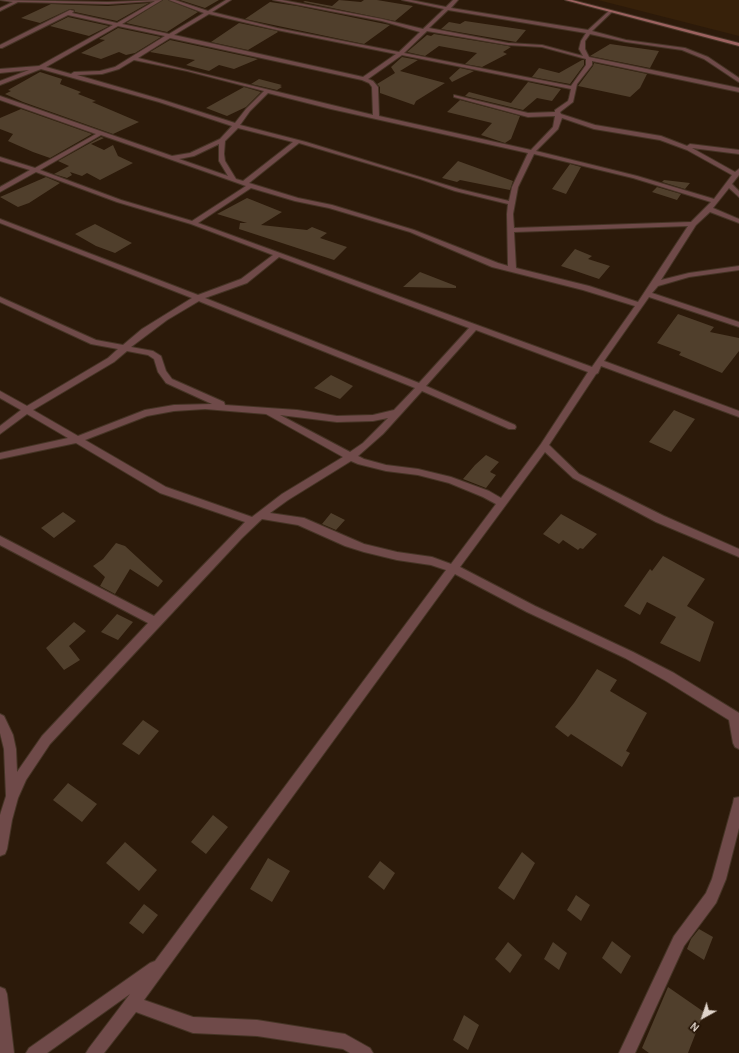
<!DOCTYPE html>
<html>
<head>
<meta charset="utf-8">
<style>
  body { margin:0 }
  #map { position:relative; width:739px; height:1053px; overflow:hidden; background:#2c1a0a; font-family:Karla,sans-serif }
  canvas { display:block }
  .north { position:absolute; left:683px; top:997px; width:40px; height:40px; -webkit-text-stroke:3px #221103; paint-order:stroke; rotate:220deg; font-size:11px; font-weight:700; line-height:16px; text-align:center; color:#e1d5cb }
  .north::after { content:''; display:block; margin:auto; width:14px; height:18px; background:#e1d5cb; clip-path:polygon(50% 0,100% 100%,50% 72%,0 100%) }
</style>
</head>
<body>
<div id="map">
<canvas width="739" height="1053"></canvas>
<div class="north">N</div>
</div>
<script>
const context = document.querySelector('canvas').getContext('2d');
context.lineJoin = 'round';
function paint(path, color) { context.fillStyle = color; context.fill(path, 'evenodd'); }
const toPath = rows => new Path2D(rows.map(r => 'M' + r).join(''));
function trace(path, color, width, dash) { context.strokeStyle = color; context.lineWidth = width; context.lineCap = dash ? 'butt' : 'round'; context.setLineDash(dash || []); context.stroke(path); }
paint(toPath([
  [598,0,739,0,739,36]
]), '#37210a');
paint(toPath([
  [163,0,168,0,198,12,167,32,126,23],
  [180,0,219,0,205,8],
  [339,0,361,2,364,0,377,0,413,6,395,21,303,2,305,1,332,6],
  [270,2,297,6,390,25,364,44,245,19],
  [149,3,117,21,75,12,75,10,70,9,40,23,21,18,51,4,108,6],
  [68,17,109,26,89,36,50,26],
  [465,21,526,30,516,42,441,29,449,22,460,24],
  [239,23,277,31,278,32,248,50,211,42],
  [118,28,161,37,135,53,126,55,119,52,101,59,81,53,105,40,99,39],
  [434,34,508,46,511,47,503,52,507,54,482,67,465,64,477,53,439,46,425,56,407,52,427,35,431,36],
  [170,40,258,59,234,69,219,65,209,71,186,65,195,60,150,52],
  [610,44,659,51,650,68,590,56],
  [402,57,418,60,400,71,445,83,416,101,414,105,380,93,380,87,377,84,395,73,391,67],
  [582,60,584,60,584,65,570,84,532,77,539,68,559,73],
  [594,63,647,74,640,88,630,97,578,86,593,66],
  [460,68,474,71,452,82,449,78],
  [40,72,62,79,60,84,81,92,78,94,96,101,92,102,139,122,113,134,23,102,5,94,11,91,8,90],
  [259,79,282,85,280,86,282,87,277,90,251,84],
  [528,82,561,89,552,101,537,98,523,110,465,96,469,92,511,103],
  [244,87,261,92,246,107,227,116,206,108],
  [460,100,520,116,511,139,505,143,481,135,492,123,447,112],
  [21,109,92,134,50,158,33,152,8,141,13,134,0,129,0,118],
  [101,137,104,138,91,144,104,150,113,145,118,156,133,163,100,180,87,173,82,176,70,172,72,175,67,178,54,174,69,166,58,161],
  [458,161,513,181,510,190,460,180,457,182,442,178],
  [570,164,581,167,566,194,552,189],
  [46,177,60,183,29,203,18,207,0,197],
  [664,180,690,183,685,189,662,182],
  [657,187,681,194,677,200,652,192],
  [247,198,282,212,261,225,307,230,312,227,327,233,320,238,347,247,334,260,239,229,240,223,247,223,217,214],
  [95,224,132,243,115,253,96,246,75,234],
  [575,249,592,256,588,259,610,266,599,279,561,266],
  [420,272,456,286,456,288,403,287],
  [678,314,714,327,710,332,739,338,739,351,722,373,679,355,681,352,657,343],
  [331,375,353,386,340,399,314,388],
  [674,410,695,419,671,452,649,442],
  [486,455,499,462,490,472,496,475,486,488,463,479,475,465],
  [63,512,76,521,54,538,41,528],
  [331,513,345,520,336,530,322,524],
  [561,514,597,534,583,549,580,548,578,550,563,540,559,544,543,534],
  [116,543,125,546,163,581,158,587,130,569,115,594,100,586,105,577,93,566,103,559],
  [663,556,705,579,687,606,714,622,700,662,660,643,676,617,647,602,640,615,624,606,650,569,652,571],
  [117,614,133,622,118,640,101,632],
  [74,622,86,631,69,646,80,660,64,670,46,648],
  [597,669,617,680,610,691,647,713,626,751,630,753,622,767,571,734,568,737,555,727,574,703],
  [143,720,159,731,139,755,122,744],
  [68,783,97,804,82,822,53,800],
  [213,815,228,827,206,854,191,842],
  [125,842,157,870,139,891,106,863],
  [522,852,535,863,514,900,498,888],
  [268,858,290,871,272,902,250,889],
  [380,861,395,873,384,890,368,877],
  [576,895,590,905,581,921,567,910],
  [144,904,158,915,143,934,129,923],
  [699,929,713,937,704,960,687,949,691,939],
  [612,941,631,956,621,974,602,958],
  [508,942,522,955,510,973,495,959],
  [553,942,567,953,559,970,544,959],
  [668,987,704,1012,688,1053,649,1053,642,1048],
  [464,1015,479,1025,468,1050,453,1040]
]), '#503f2c');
const street = toPath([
  [0,0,108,2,162,0,122,24,169,34,204,13,169,0,175,0,208,11,226,0,231,0,212,12,277,28,399,52,420,32,382,21,273,0,282,0,382,19,423,29,444,9,402,0,411,0,446,7,453,0,458,0,451,8,588,30,610,10,612,12,592,31,626,40,685,48,708,57,739,78,739,82,737,81,704,59,682,50,626,42,590,34,585,41,585,49,589,57,739,88,739,92,592,61,592,65,577,84,573,102,560,112,561,114,595,125,661,136,687,146,690,144,739,150,739,154,692,148,735,172,739,169,739,175,732,184,739,191,739,197,729,188,713,208,739,219,739,223,710,212,696,225,661,280,689,273,739,266,739,270,689,277,658,286,652,293,739,322,739,327,649,297,604,361,739,411,739,417,601,366,598,373,596,374,549,445,579,474,664,516,739,549,739,557,656,522,573,478,545,452,460,567,535,606,633,652,674,673,739,713,739,749,735,747,733,743,729,720,666,681,625,658,527,612,455,574,144,1000,193,1017,257,1020,345,1034,370,1048,373,1053,350,1053,343,1049,257,1036,193,1033,136,1012,104,1053,86,1053,89,1048,130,994,47,1053,26,1053,29,1048,150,963,155,961,446,570,431,565,397,560,364,552,345,546,298,525,262,519,242,538,50,744,26,780,18,798,12,820,7,849,5,854,0,856,0,815,6,796,4,749,0,733,0,714,4,716,13,735,16,749,17,772,42,736,148,623,0,545,0,536,154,616,245,522,160,493,76,443,0,459,0,453,68,438,27,414,0,434,0,426,21,410,0,398,0,391,27,406,108,358,118,349,91,344,0,302,0,297,96,340,123,345,142,329,192,298,0,223,0,219,198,295,241,279,273,255,191,224,117,202,36,172,0,192,0,187,30,170,0,161,0,157,35,168,96,134,0,100,0,96,172,156,190,153,220,139,232,126,159,102,41,69,0,85,0,81,29,70,0,73,0,69,39,66,113,25,68,15,2,48,0,48,0,45,70,10,74,11,72,13,117,23,155,1,108,4,18,2,0,11,0,8,13,2,0,0],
  [448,10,586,33,581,41,579,49,583,56,542,45,508,43,429,28,448,10],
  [209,14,277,30,396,54,363,77,174,35,209,14],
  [118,26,165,36,115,67,100,71,74,72,71,74,46,67,118,26],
  [427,31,508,45,542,47,586,59,586,65,571,86,404,53,427,31],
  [170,38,362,80,369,83,372,87,373,115,138,58,170,38],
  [402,55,571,89,569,98,568,101,555,110,555,112,528,113,454,95,454,97,528,117,555,116,553,127,531,150,379,116,378,87,373,81,368,79,402,55],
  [134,60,187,71,264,91,246,109,235,123,163,100,77,75,102,74,119,69,134,60],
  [268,93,331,109,528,153,512,187,509,201,459,189,306,142,240,125,250,111,268,93],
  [562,118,594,129,660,140,687,150,732,175,714,199,637,176,536,151,558,129,562,118],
  [238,128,293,142,243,181,236,179,225,161,224,154,225,141,238,128],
  [101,135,232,181,246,186,192,221,121,200,40,170,101,135],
  [299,143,420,179,455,191,508,204,507,214,508,266,498,263,414,230,332,205,298,198,249,183,299,143],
  [219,144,219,161,228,176,179,159,194,156,219,144],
  [534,154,633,178,711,202,691,222,514,228,513,214,518,187,534,154],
  [251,188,295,201,329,208,410,232,492,267,583,290,635,306,592,367,198,223,251,188],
  [688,226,638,302,589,286,516,268,514,232,688,226],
  [279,257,469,328,419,383,205,298,247,283,279,257],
  [199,301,201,302,415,388,394,410,373,415,337,416,297,410,225,405,224,402,172,379,166,371,161,356,153,351,131,347,167,320,199,301],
  [476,330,588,372,541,444,501,498,489,491,451,477,418,469,386,465,364,459,358,456,383,434,422,391,509,429,515,429,516,427,515,425,426,386,476,330],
  [127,351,148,355,154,359,158,372,166,383,212,404,174,405,145,410,78,436,33,410,114,362,127,351],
  [205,409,266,414,343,457,282,494,252,517,166,487,85,440,147,416,174,411,205,409],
  [280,415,337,422,373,421,388,418,363,443,350,452,280,415],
  [351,461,358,464,386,471,418,475,449,483,483,497,496,504,451,564,432,557,397,552,364,544,304,518,270,513,288,500,351,461],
  [739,797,739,828,726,879,716,903,684,946,635,1053,619,1053,674,936,706,893,712,879,733,803,734,798,739,797],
  [0,987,5,989,7,994,14,1053,0,1053,0,987]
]);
const secondary = toPath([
  [565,0,572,0,739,43,739,46,565,0]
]);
trace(street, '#453425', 2);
trace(secondary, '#453425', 2);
paint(street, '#6f4a49');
paint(secondary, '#9c6260');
</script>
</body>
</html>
